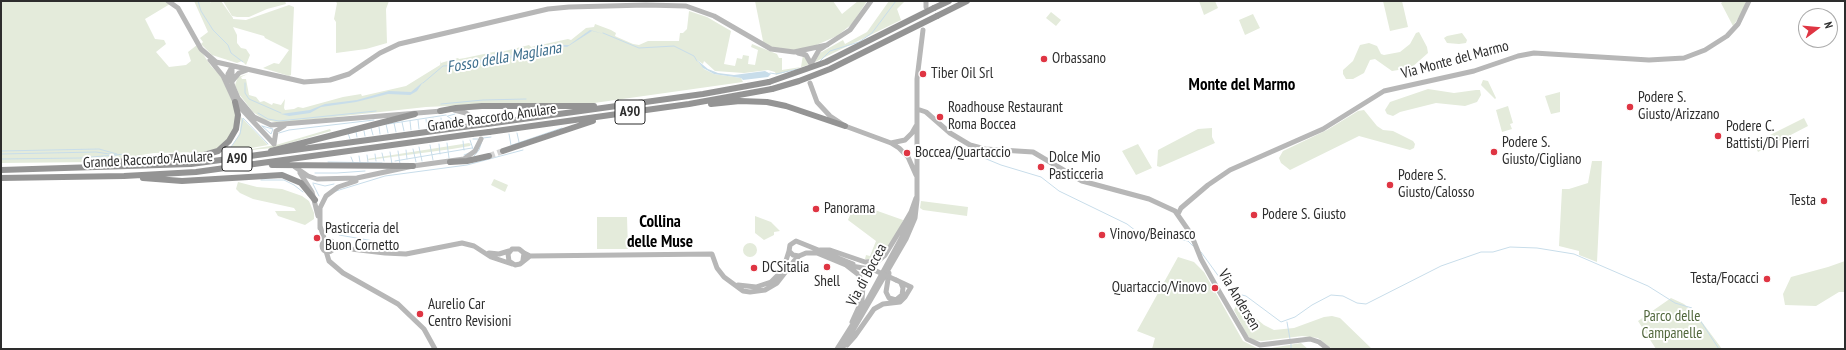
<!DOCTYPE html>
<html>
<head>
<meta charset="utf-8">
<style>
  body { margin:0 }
  #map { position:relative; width:1846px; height:350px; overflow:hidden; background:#fff; font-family:"PT Sans Narrow",sans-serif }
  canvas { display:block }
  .frame { position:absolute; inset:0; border:2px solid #2d2d2d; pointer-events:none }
  .north { position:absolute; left:1798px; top:8px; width:40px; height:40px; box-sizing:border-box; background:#fff; border:1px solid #ababab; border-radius:50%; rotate:74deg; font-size:11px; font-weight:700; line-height:16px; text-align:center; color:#2d2d2d }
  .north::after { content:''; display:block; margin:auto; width:14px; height:18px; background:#df3543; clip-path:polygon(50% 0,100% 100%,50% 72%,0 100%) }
</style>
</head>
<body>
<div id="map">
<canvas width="1846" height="350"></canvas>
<div class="frame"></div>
<div class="north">N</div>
</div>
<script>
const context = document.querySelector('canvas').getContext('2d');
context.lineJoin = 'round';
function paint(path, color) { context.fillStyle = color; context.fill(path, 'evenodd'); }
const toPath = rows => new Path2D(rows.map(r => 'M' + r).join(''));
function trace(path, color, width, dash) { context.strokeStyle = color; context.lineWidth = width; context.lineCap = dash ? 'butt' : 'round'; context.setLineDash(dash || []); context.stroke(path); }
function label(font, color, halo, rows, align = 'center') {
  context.font = font + ' "PT Sans Narrow",sans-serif'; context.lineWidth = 4; context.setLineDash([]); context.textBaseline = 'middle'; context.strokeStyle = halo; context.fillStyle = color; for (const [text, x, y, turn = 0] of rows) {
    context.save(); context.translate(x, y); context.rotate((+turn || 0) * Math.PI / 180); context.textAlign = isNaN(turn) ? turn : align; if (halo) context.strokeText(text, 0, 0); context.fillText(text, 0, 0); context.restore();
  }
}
paint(toPath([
  [1,1,163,1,170,4,145,19,155,39,164,40,166,44,156,52,169,67,186,65,191,61,188,52,197,45,211,66,220,75,233,102,237,119,230,138,216,149,203,152,154,153,97,162,1,163],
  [194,1,210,1,211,3,211,1,221,1,233,18,233,27,233,19,246,20,289,5,294,7,291,75,289,76,263,68,274,63,279,64,289,50,265,38,264,36,233,27,237,35,237,43,241,48,246,49,250,55,246,65,242,61,237,63,212,55,201,44,203,42,200,38,208,32],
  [223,1,285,1,286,4,267,9,249,17,237,17,232,16],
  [335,1,389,1,386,9,387,43,366,49,336,53,336,22,334,19,337,3],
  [755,1,833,1,842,14,858,1,867,1,852,24,837,36,805,50,790,52,764,46],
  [889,1,905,1,897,9,901,20,815,62,820,53,843,40,845,44,867,32],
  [1199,1,1215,1,1218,8,1204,15],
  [1383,1,1402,1,1408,27,1390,31],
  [1724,1,1746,1,1743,11,1733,26,1721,3],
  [689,11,707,17,731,31,724,64,735,66,737,58,742,59,743,55,749,56,748,64,755,65,758,50,751,47,752,44,777,54,779,58,782,58,782,70,801,67,803,55,807,59,808,65,776,75,775,72,768,70,744,73,715,71,704,61,703,64,697,60,704,69,714,74,741,78,743,82,587,104,472,105,426,107,280,123,265,120,253,112,239,94,235,85,238,77,248,74,241,77,242,79,246,79,249,95,256,97,260,102,264,101,272,105,273,103,281,105,285,99,284,108,285,110,294,109,298,107,303,108,343,97,361,94,362,96,406,86,440,65,441,60,441,63,444,62,458,58,459,59,465,58,498,51,501,52,529,45,531,47,568,39,571,40,586,28,594,27,595,24,611,30,616,33,615,36,617,37,633,44,639,45,648,41,679,41,680,33,683,33,687,29],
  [1051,12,1061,20,1056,26,1046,18],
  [1253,14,1260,28,1245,35,1239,20],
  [1419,32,1427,47,1428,53,1411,68,1392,71,1375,59,1370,60,1364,73,1353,79,1346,79,1343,74,1343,70,1353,61,1360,45,1369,43,1377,46,1381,54,1384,55,1400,52,1410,44,1416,33],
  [1462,33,1467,40,1466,43,1459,44,1447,43,1444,38,1447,36],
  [1483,80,1488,81,1496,98,1495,99,1481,85],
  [1428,89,1454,93,1476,90,1480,90,1481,95,1477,102,1465,106,1436,103,1400,112,1393,116,1387,114,1385,110,1390,102],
  [1560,92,1560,112,1551,114,1545,96],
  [1508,106,1513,123,1510,124,1512,129,1502,132,1496,110],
  [1364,110,1377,126,1383,130,1393,131,1413,141,1415,144,1414,148,1410,150,1359,136,1290,170,1281,163,1279,158,1283,151,1327,130,1358,111],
  [241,117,268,145,251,148,252,149,276,145,330,129,331,131,272,148,221,153,232,146,237,138,240,132],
  [1804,118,1808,126,1758,152,1754,143],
  [1212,128,1212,137,1215,143,1160,167,1157,166,1158,150,1198,129],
  [469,143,471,144,470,146,452,149,369,160,367,159],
  [1138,144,1152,168,1136,175,1122,151],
  [1592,161,1602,161,1597,262,1579,255,1579,251,1559,246,1562,189,1569,189,1588,183],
  [494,179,508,185,505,192,491,185],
  [238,182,257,187,282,189,302,196,309,201,314,213,314,219,305,225,278,216,275,211,296,211,294,208,253,199,240,193,236,189],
  [921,201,968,207,967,216,923,210,920,208],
  [855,203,903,220,902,224,885,253,876,260,865,259,866,255,870,256,876,241,848,220],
  [755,216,771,222,780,231,774,232,774,235,764,240,755,233],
  [597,217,627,217,628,249,597,249],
  '743 250a7 7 0 1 1 14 0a7 7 0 1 1-14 0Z',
  [1178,257,1194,262,1204,272,1243,341,1259,349,1152,349,1155,338,1137,331],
  [1845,261,1845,292,1839,292,1816,306,1785,305,1783,294,1791,277,1828,267],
  [1671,298,1684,304,1699,318,1722,349,1656,349,1638,321],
  [1240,305,1264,325,1274,330,1294,328,1324,317,1332,316,1340,318,1372,349,1332,349,1318,338,1302,336,1262,341,1252,340,1247,335,1234,310,1236,306],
  [1301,343,1308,349,1266,349,1271,348]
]), '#e4ebdb');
paint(toPath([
  [590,30,604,34,592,31,567,47,556,46,541,49,524,56,461,66,461,63,525,53,552,45,569,45],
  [697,60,708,69,718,73,734,75,765,71,771,74,768,77,743,80,741,78,714,74,703,68],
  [423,82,417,91,410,95,388,94,356,102,321,107,310,113,289,116,281,114,310,110,325,104,357,100,389,91,411,92]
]), '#c8ddea');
trace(toPath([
  [198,1,201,11,213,30,228,45,231,53,243,62],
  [603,33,639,48,674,46,694,56,697,61],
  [820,61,830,51,859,42,872,33,896,1],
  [770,73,776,74,798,69],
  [245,83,245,93,249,99,281,113],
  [423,83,443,66,461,65],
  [441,104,483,100,526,99],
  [258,113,268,119,279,121,376,111],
  [447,116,453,120],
  [448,116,455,114],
  [433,118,434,127],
  [441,118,442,126],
  [426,119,427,128],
  [418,120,419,129],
  [410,121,411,130],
  [402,122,404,131],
  [394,123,396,132],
  [386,124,388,133],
  [388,124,446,115],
  [262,126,273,129,271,134,262,126],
  [379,127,380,134],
  [371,128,373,135],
  [364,131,365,136],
  [356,132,357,137],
  [279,133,289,130,374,120],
  [348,133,350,139],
  [517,133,519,142],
  [509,134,511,145],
  [473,139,478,139],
  [470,140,473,149],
  [463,141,464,150],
  [447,143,449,158],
  [439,144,440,154],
  [430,145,433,160],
  [512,145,562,128],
  [231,147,240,134,243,118,268,144],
  [419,147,422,161],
  [919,147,950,156,965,157,971,155,984,158,1001,165,1041,177,1059,191,1127,224,1136,231,1188,241,1193,246],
  [413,149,416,162],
  [406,150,407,159],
  [1,151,99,149,117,154],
  [398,151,400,164],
  [390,152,392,164],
  [382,153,384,161],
  [1,154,96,152,116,155],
  [375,154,376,161],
  [367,155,368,162],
  [464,155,469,153],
  [359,156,360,162],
  [474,156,479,150,483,138,491,137],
  [351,157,353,162],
  [1,159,80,158,126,154,127,156],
  [395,161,472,148],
  [328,162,382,163],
  [315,173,337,173,365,171],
  [261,180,284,180,294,185,303,192],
  [313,183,325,186,334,184],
  [313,184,319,196],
  [336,191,385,176,467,165,523,150],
  [329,227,338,232,339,235,397,245],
  [1201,252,1230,292,1246,296,1281,322,1295,317,1312,305,1331,295,1343,296,1357,303,1366,304,1441,266,1481,252,1493,252,1510,247,1537,248,1574,254,1648,286,1675,303,1692,308,1719,349],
  [1287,322,1290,339],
  [1291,344,1291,349]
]), '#c8ddea', 1);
trace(toPath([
  [489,156,503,151]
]), '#d5d5d5', 6, [6, 3]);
trace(toPath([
  [168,1,178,8,201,49,216,62,304,82,330,80,349,74,380,53,399,44,548,9,569,7,646,5,686,6,714,16,771,49,794,52,827,45],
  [926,7,926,1],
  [798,53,806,55,811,64],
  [210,60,223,76,235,102,274,144],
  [811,64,819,50,850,30,871,1],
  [232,67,232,84,238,98,254,117,271,125,442,111],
  [233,80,239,73,247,70],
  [227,83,228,74,232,67],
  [810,83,817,102,830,116,845,126,891,143,899,148,908,157,916,175],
  [917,109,926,112,950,133,970,145,985,149,1033,152,1082,181,1149,199,1175,211,1191,234,1201,259,1216,286,1247,339,1260,345,1310,339,1319,342,1328,349],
  [454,110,466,113,476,120],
  [891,143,905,140,912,133,916,126],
  [274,144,276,131,284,126],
  [295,167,308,176,317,179,357,178,413,166,464,159,475,151,481,139],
  [300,173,312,192,318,216],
  [1178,214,1181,208,1208,185,1230,170,1323,129,1384,91,1474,71,1518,56,1534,53,1649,60,1684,58,1705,50,1727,36,1738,24,1749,1],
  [320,226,325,241],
  [320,228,320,208,326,196,338,187,356,181],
  '322 246a6 6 0 1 1 12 0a6 6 0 1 1-12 0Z',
  [334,247,385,253,406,254,462,243,474,246,491,257,512,264],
  [820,250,830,250,865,262,878,261,885,255,904,224,911,212,916,198],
  [326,251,329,261,343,273,398,304,424,329,435,349],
  [489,253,499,254,509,251],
  [524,253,530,256,712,254,717,268,724,277,743,291,750,292,765,290,777,283,794,261,799,256,806,253,817,253,846,265,874,270],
  [799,256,793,255,789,251,790,245,796,241,853,264],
  [523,260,524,253,519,249,512,249,508,254,509,261,515,265,520,264,530,256],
  [846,265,859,275,863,285,862,300,852,322],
  [889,273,886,292,889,298,896,300,902,295,903,288,901,283],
  [738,285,756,287,771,282,783,270,789,251],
  [847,345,855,336,874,309,883,304,900,302,905,297,911,287,896,280],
  [837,349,866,303,914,215],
  [842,349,906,239,915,218,917,200,917,79,923,30]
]), '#b7b7b7', 5);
trace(toPath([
  [934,8,949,1],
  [937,16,967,1],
  [711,104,740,101,767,102,786,106,845,126],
  [440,111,456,108,482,106,594,106],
  [487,124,703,94,769,82],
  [489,132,689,104,772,89],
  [271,151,415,114],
  [503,151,593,121],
  [450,162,467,161,489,156],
  [96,165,139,159,204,155,218,151,229,141,236,129,238,115,235,102],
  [272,165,413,166],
  [1,170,191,164,471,126],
  [1,178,124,176,196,172,472,134],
  [143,178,182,181,282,175,301,183,315,200]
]), '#949494', 6);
trace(toPath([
  [874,270,896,280]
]), '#b7b7b7', 5);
trace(toPath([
  [769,82,826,62,934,8],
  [772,89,799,81,830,69,937,16],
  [471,126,487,124],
  [472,134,489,132]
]), '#949494', 6);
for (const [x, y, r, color] of [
  [1044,59,4,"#df3543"],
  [923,74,4,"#df3543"],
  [1630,107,4,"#df3543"],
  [940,117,4,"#df3543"],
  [1718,136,4,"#df3543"],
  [1494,152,4,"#df3543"],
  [907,153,4,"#df3543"],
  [1041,167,4,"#df3543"],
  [1390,185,4,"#df3543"],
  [1824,201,4,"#df3543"],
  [816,209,4,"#df3543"],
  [1254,215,4,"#df3543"],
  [1102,235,4,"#df3543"],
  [317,238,4,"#df3543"],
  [827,267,4,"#df3543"],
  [754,268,4,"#df3543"],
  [1767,279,4,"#df3543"],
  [1215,288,4,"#df3543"],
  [420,314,4,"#df3543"]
]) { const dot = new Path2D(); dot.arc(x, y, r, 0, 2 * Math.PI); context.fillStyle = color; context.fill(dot); trace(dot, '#fff', 1.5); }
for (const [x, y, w] of [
  [630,112,30],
  [237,159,30]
]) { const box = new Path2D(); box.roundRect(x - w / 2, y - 12, w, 24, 3); context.fillStyle = '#fff'; context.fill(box); trace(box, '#2d2d2d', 1); }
label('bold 14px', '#2d2d2d', null, [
  ["A90",630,112],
  ["A90",237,159]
]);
label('15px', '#2d2d2d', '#fff', [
  ["Orbassano",1052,59],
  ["Tiber Oil Srl",931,74],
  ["Podere S.",1638,98],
  ["Giusto/Arizzano",1638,115],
  ["Roadhouse Restaurant",948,108],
  ["Roma Boccea",948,125],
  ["Podere C.",1726,127],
  ["Battisti/Di Pierri",1726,144],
  ["Podere S.",1502,143],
  ["Giusto/Cigliano",1502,160],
  ["Boccea/Quartaccio",915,153],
  ["Dolce Mio",1049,158],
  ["Pasticceria",1049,175],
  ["Podere S.",1398,176],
  ["Giusto/Calosso",1398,193],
  ["Testa",1816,201,"right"],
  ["Panorama",824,209],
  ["Podere S. Giusto",1262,215],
  ["Pasticceria del",325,229],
  ["Buon Cornetto",325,246],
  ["Vinovo/Beinasco",1110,235],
  ["DCSitalia",762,268],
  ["Testa/Focacci",1759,279,"right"],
  ["Shell",827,282,"center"],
  ["Quartaccio/Vinovo",1207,288,"right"],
  ["Aurelio Car",428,305],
  ["Centro Revisioni",428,322]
], 'left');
label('15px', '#2d2d2d', '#fff', [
  ["Via Monte del Marmo",1455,60,-15],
  ["Grande Raccordo Anulare",492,118,-8],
  ["Grande Raccordo Anulare",148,160,-3],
  ["Via di Boccea",867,275,-62],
  ["Via Andersen",1239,300,59]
]);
label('15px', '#51673c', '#fff', [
  ["Parco delle",1672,317],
  ["Campanelle",1672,334]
]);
label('italic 16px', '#3e6f8d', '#fff', [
  ["Fosso della Magliana",504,58,-10]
]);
label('bold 17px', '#000', '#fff', [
  ["Monte del Marmo",1242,85],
  ["Collina",660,222],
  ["delle Muse",660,242]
]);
</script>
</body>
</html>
